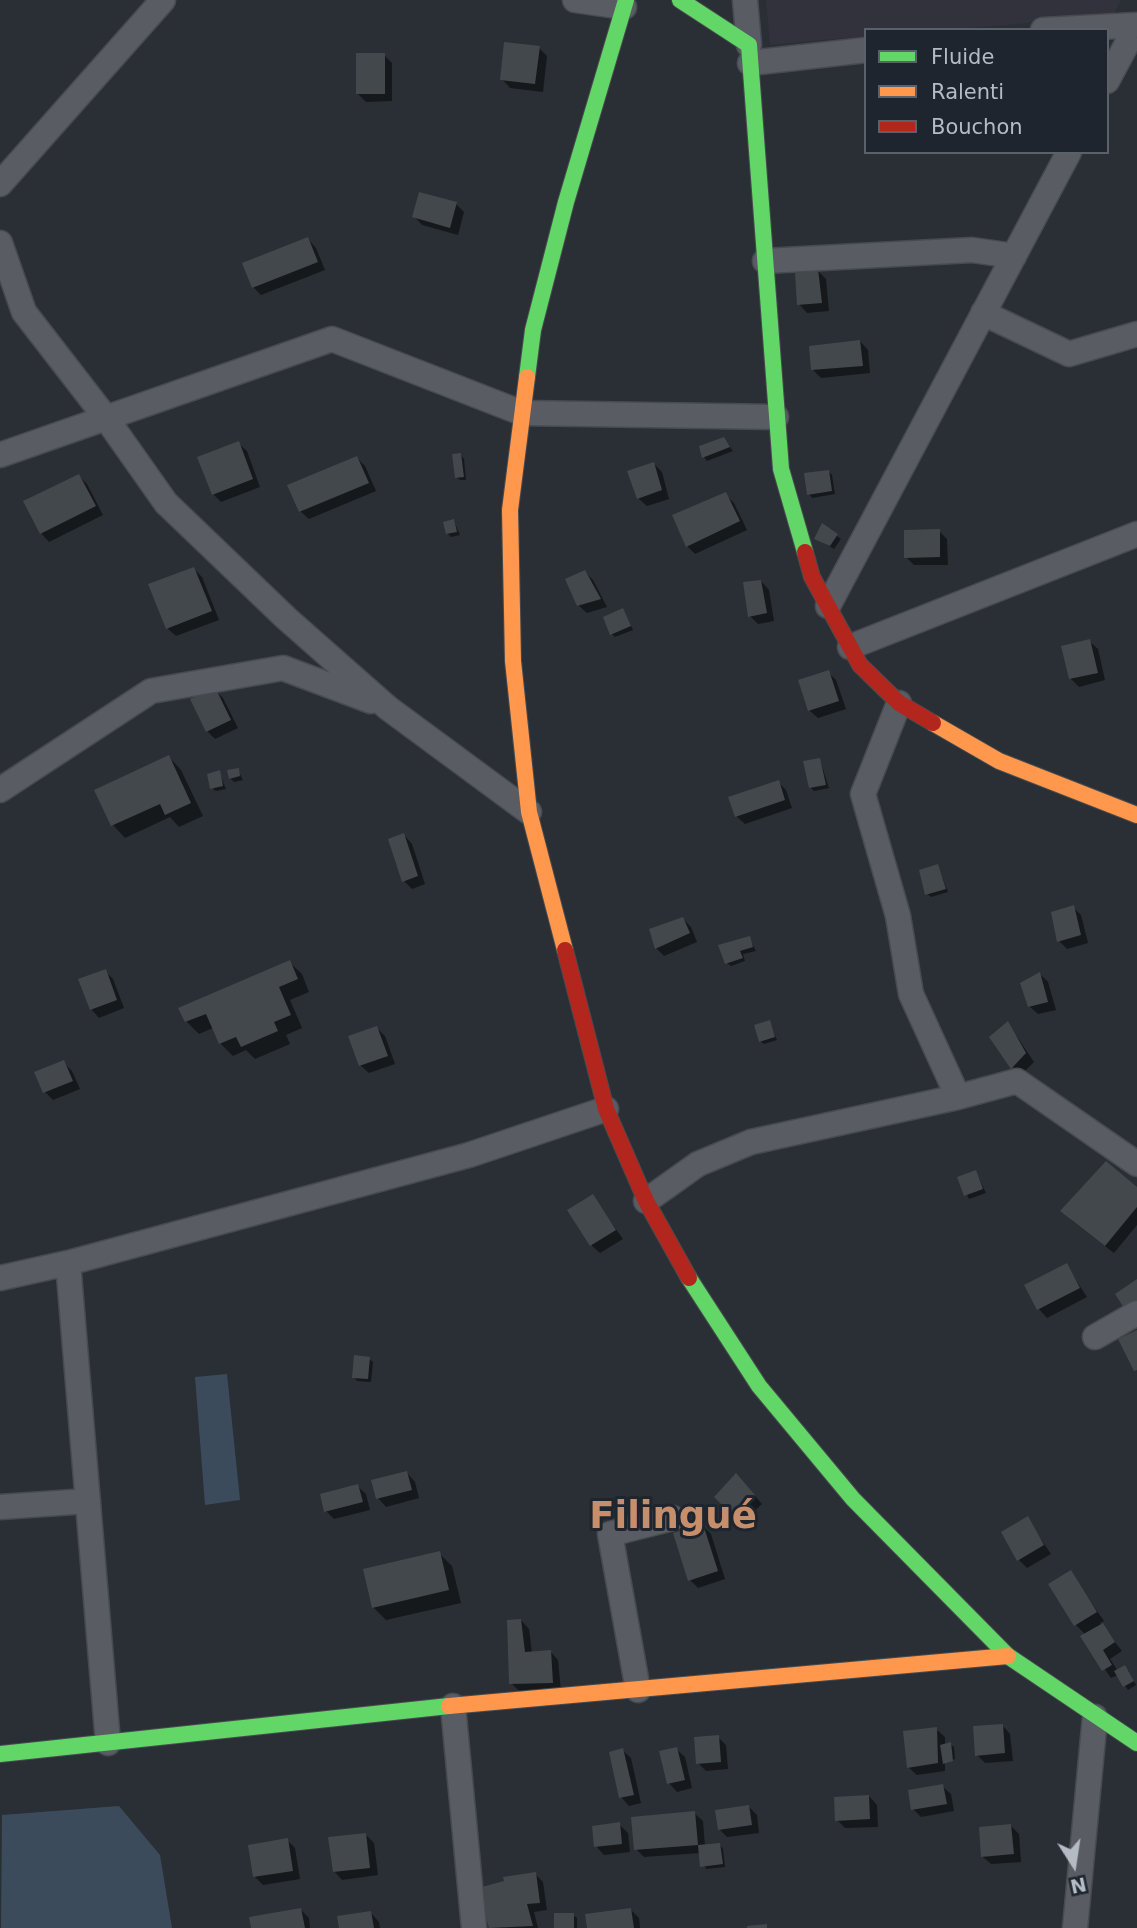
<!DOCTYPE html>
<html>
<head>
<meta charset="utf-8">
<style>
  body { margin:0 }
  #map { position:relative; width:1137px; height:1928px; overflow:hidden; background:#292f34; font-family:"DejaVu Sans",sans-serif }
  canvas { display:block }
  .legend { position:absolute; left:864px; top:28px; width:245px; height:126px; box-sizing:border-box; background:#1e252e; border:2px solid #5a616a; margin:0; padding:9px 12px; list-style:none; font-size:21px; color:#b4bbc5 }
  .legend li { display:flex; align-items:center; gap:14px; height:35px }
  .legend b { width:35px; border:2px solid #5a616a }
  .north { position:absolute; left:1039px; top:1830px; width:70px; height:70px; -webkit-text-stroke:5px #1e252e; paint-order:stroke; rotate:168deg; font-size:19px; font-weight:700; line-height:28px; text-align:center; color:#b4bbc5 }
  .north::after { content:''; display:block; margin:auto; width:24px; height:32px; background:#b4bbc5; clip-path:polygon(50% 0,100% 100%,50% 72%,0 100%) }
</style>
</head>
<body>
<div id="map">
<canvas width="1137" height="1928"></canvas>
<ul class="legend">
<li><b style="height:9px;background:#63d668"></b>Fluide</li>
<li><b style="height:9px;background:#ff974d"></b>Ralenti</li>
<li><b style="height:9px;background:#b3261e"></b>Bouchon</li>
</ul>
<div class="north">N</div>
</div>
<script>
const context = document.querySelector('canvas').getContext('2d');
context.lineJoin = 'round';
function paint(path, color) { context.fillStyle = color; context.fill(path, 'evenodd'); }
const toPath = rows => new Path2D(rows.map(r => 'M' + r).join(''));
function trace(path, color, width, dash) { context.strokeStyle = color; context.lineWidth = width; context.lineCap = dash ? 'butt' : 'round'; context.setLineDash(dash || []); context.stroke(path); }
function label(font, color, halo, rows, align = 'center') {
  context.font = font + ' "DejaVu Sans",sans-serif'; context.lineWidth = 6; context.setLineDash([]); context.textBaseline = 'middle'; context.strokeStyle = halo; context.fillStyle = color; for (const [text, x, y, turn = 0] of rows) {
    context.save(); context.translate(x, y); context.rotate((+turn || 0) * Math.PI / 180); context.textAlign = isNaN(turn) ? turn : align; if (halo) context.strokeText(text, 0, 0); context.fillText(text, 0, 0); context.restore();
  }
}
paint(toPath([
  [766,0,1121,0,1113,16,945,30,866,30,866,36,770,45]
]), '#32323d');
paint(toPath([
  [227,1374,240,1500,205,1505,195,1377],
  [119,1806,160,1855,172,1928,1,1928,2,1815]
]), '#3b4b5c');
paint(toPath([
  [539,48,547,56,543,92,510,88,502,79],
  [384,55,392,63,392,101,366,102,357,93],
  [456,204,464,212,458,235,422,225,414,216],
  [308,239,316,248,325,270,261,295,253,287],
  [818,271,826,279,829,311,807,313,799,304],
  [860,341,868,350,870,373,821,378,813,370],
  [724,439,733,451,707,461,704,457],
  [238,443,247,451,260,487,221,502,213,494],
  [461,455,464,459,466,480,460,480,456,477],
  [357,458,365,466,376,491,309,519,300,511],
  [654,464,662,472,669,499,647,506,638,498],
  [828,471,832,475,835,494,812,498,809,494],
  [79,476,87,484,103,515,49,542,41,533,26,502],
  [725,494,734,503,747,530,695,554,687,546],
  [454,521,460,535,451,537,447,533],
  [823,526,841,539,834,549,816,538],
  [939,531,947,539,948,565,914,565,906,557],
  [194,569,202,577,219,620,176,636,167,628],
  [585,572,593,580,607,607,587,613,578,605],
  [761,581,769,590,774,621,758,624,750,616],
  [623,610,633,630,615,637,612,634],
  [1089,641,1098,649,1105,680,1079,687,1071,679],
  [828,672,836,680,846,709,818,718,809,710],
  [215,690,223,698,238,728,215,739,207,731],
  [169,757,181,770,203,816,179,827,170,817,125,838,113,825,97,791],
  [820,760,829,788,814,791,811,788],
  [238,770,243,780,234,782,230,778],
  [219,772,226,789,216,791,212,788],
  [778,782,786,790,792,808,745,824,736,816],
  [404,835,412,844,425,884,412,889,404,881],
  [938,866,948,892,931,897,927,894],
  [1073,907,1081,915,1088,943,1067,949,1059,941],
  [683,919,691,927,697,942,664,956,656,948],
  [749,938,756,951,743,954,745,961,731,966,727,963],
  [289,962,302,974,309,992,290,1000,302,1028,286,1035,290,1044,255,1059,246,1050,233,1056,220,1043,213,1028,199,1034,186,1021],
  [105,971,113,979,124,1008,99,1018,91,1009],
  [1040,974,1048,982,1056,1010,1038,1014,1029,1006],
  [769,1022,777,1040,764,1044,760,1041],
  [1008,1023,1034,1062,1020,1076,991,1037],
  [377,1028,385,1036,395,1064,369,1073,360,1065],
  [64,1063,72,1071,80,1089,53,1100,45,1092],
  [976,1172,986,1193,969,1199,959,1178],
  [1137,1189,1137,1225,1114,1253,1070,1219],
  [592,1196,623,1239,600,1253,591,1245],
  [1066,1265,1087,1297,1047,1318,1039,1309,1026,1285],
  [369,1359,373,1362,371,1382,357,1381,354,1377],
  [407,1473,415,1482,419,1498,386,1507,378,1498],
  [744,1483,762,1504,742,1523,717,1497],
  [357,1486,366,1494,370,1510,334,1519,326,1511],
  [1027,1519,1051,1554,1027,1568,1019,1560],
  [702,1525,711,1534,725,1579,698,1588,690,1580],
  [439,1553,452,1566,461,1603,386,1620,373,1607],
  [1070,1572,1104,1621,1100,1623,1122,1651,1110,1659,1118,1671,1128,1670,1136,1685,1128,1690,1118,1675,1111,1678,1082,1637,1086,1635,1076,1625],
  [521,1620,529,1629,532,1653,550,1651,558,1660,561,1691,519,1691,511,1683],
  [1002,1725,1010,1734,1013,1761,985,1763,977,1755],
  [936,1729,945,1737,945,1746,950,1744,954,1747,955,1759,945,1762,945,1771,917,1775,908,1767],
  [718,1737,726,1745,728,1769,706,1771,698,1763],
  [676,1749,685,1757,692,1788,677,1792,669,1783],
  [622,1750,631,1758,641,1803,629,1806,621,1797],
  [942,1786,951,1794,954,1811,921,1817,913,1809],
  [869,1796,877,1805,878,1827,845,1828,837,1820],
  [749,1807,757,1815,759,1833,727,1837,719,1829],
  [694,1813,703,1821,705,1846,720,1845,723,1849,725,1867,706,1869,701,1853,644,1857,636,1849],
  [619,1824,628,1833,630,1852,604,1855,596,1846],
  [1011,1826,1019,1834,1021,1862,991,1864,982,1856],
  [366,1835,374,1843,378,1875,342,1880,334,1871],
  [287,1840,295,1848,300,1879,263,1885,255,1877],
  [535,1874,543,1882,547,1910,534,1912,538,1928,491,1928,480,1890],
  [300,1909,309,1918,310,1928,253,1928],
  [631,1910,639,1918,640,1928,588,1928],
  [371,1913,379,1922,380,1928,341,1928],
  [573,1915,577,1918,577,1928,556,1928]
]), '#0007');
paint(toPath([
  [504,42,540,46,535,84,500,80],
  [356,53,385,53,385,94,356,94],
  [419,192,457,202,450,228,412,217],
  [308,237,318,262,252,288,242,263],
  [818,269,822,303,797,305,795,273],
  [860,340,863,366,811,370,809,346],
  [724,437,730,447,702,458,699,446],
  [239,441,253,479,212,495,197,457],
  [461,453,464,477,455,478,452,454],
  [357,456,369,483,299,512,287,485],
  [654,462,662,490,637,499,627,471],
  [829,470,832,491,807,495,804,473],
  [79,474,96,506,40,534,23,501],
  [726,492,740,521,686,547,672,515],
  [454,519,457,532,446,534,443,522],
  [822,523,838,534,830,546,814,539],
  [940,529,940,557,904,558,904,530],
  [194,567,212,611,166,629,148,584],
  [585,570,601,599,577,606,565,579],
  [761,580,767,613,748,617,743,582],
  [623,608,631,626,610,635,603,617],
  [1090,639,1098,673,1069,679,1061,646],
  [829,670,839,701,808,711,798,680],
  [215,687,231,720,206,732,190,699],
  [169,755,191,803,165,815,160,804,111,826,94,790],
  [820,758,826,785,809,788,803,761],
  [239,768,240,776,229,779,227,770],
  [220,770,223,786,210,789,207,774],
  [779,780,785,800,735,817,728,797],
  [404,833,418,876,402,882,388,839],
  [938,864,946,889,925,895,919,870],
  [1074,905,1081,935,1057,942,1051,912],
  [683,917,690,933,655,949,649,929],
  [750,936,753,947,740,951,743,958,725,964,718,945],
  [290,960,298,979,279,987,291,1015,274,1022,278,1031,241,1047,236,1037,219,1044,206,1014,185,1022,178,1008],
  [106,969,117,1000,90,1010,78,979],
  [1040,972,1048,1002,1028,1007,1020,983],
  [770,1020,775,1037,759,1042,754,1025],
  [1008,1021,1026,1053,1011,1069,989,1037],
  [377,1026,388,1056,359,1066,348,1036],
  [64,1060,73,1081,43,1093,34,1072],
  [1106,1161,1137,1187,1137,1207,1105,1246,1060,1211],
  [976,1170,983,1189,964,1196,957,1177],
  [593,1194,616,1230,590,1246,567,1210],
  [1067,1263,1080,1288,1037,1310,1024,1285],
  [1137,1279,1137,1300,1124,1308,1115,1294],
  [1137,1330,1137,1370,1134,1371,1118,1339],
  [354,1355,370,1357,368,1379,352,1378],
  [407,1471,412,1490,376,1499,371,1480],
  [736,1473,755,1495,733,1516,714,1497],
  [358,1484,363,1502,324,1512,320,1494],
  [1028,1516,1044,1545,1017,1561,1001,1532],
  [703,1524,718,1571,688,1581,673,1533],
  [440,1551,449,1590,372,1608,363,1569],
  [1071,1570,1097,1612,1074,1626,1048,1584],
  [521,1619,525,1652,551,1650,553,1683,509,1684,507,1620],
  [1103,1623,1115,1642,1103,1650,1112,1665,1102,1671,1080,1636],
  [1125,1665,1134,1681,1123,1687,1114,1671],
  [1003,1724,1005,1753,975,1756,973,1726],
  [937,1727,938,1763,907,1768,903,1731],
  [719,1735,721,1762,696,1764,694,1737],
  [951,1742,953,1761,943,1764,940,1745],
  [677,1747,685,1780,667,1784,659,1751],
  [623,1748,634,1795,619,1798,609,1752],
  [943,1784,947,1804,911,1810,908,1790],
  [869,1795,870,1819,835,1821,834,1797],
  [749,1805,752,1825,718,1830,715,1810],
  [695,1811,698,1845,634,1850,631,1817],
  [620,1822,622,1844,594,1847,592,1826],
  [1011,1824,1014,1854,981,1857,979,1827],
  [366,1833,370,1868,333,1872,328,1837],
  [288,1838,293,1871,253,1877,248,1845],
  [720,1843,723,1864,700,1867,698,1845],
  [536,1872,540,1903,527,1904,533,1926,489,1928,478,1888,504,1881,503,1877],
  [301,1908,305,1928,251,1928,249,1917],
  [631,1908,634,1928,587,1928,585,1914],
  [371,1911,374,1928,339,1928,337,1916],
  [554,1913,574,1913,574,1928,554,1928],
  [767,1924,767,1928,747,1928,747,1926]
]), '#43484c');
const street = toPath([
  [575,0,624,7],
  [745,0,749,45],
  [1043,30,1137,25],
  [750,63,866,50],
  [1107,81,1137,25],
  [0,184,163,0],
  [0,243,24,312,106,418,166,503,286,618,388,708,529,812],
  [765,261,972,250,1014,256],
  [983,313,1069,354,1137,334],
  [0,455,332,339,522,413,776,417],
  [828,606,1069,152],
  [850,647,1137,534],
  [899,703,863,794,898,916,911,994,958,1097,1017,1081,1137,1164],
  [0,790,151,691,283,668,371,701],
  [646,1201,698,1164,751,1142,958,1097],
  [68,1263,108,1743],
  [0,1278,68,1263,469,1155,606,1109],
  [1095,1337,1137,1313],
  [0,1507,88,1501],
  [638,1690,610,1534,673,1518],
  [453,1706,474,1928],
  [1075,1928,1095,1717]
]);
const fast = toPath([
  [680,0,749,45,781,469,805,552],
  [527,377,533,330,566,202,626,0],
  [689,1278,759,1386,853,1499,1008,1656,1137,1743],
  [0,1754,449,1706]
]);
const slow = toPath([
  [527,377,510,510,513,661,529,812,565,950],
  [933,723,999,761,1137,815],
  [449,1706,1008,1656]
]);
const jam = toPath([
  [805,552,812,577,860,665,899,703,933,723],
  [565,950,606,1109,646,1201,689,1278]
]);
trace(street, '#474b4f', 27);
trace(fast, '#474b4f', 18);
trace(slow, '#474b4f', 18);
trace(jam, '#474b4f', 18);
trace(street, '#595c62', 24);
trace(fast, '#63d668', 16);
trace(slow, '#ff974d', 16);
trace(jam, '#b3261e', 16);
label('bold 37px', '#c78e6c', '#1e252e', [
  ["Filingué",673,1518]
]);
</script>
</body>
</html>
